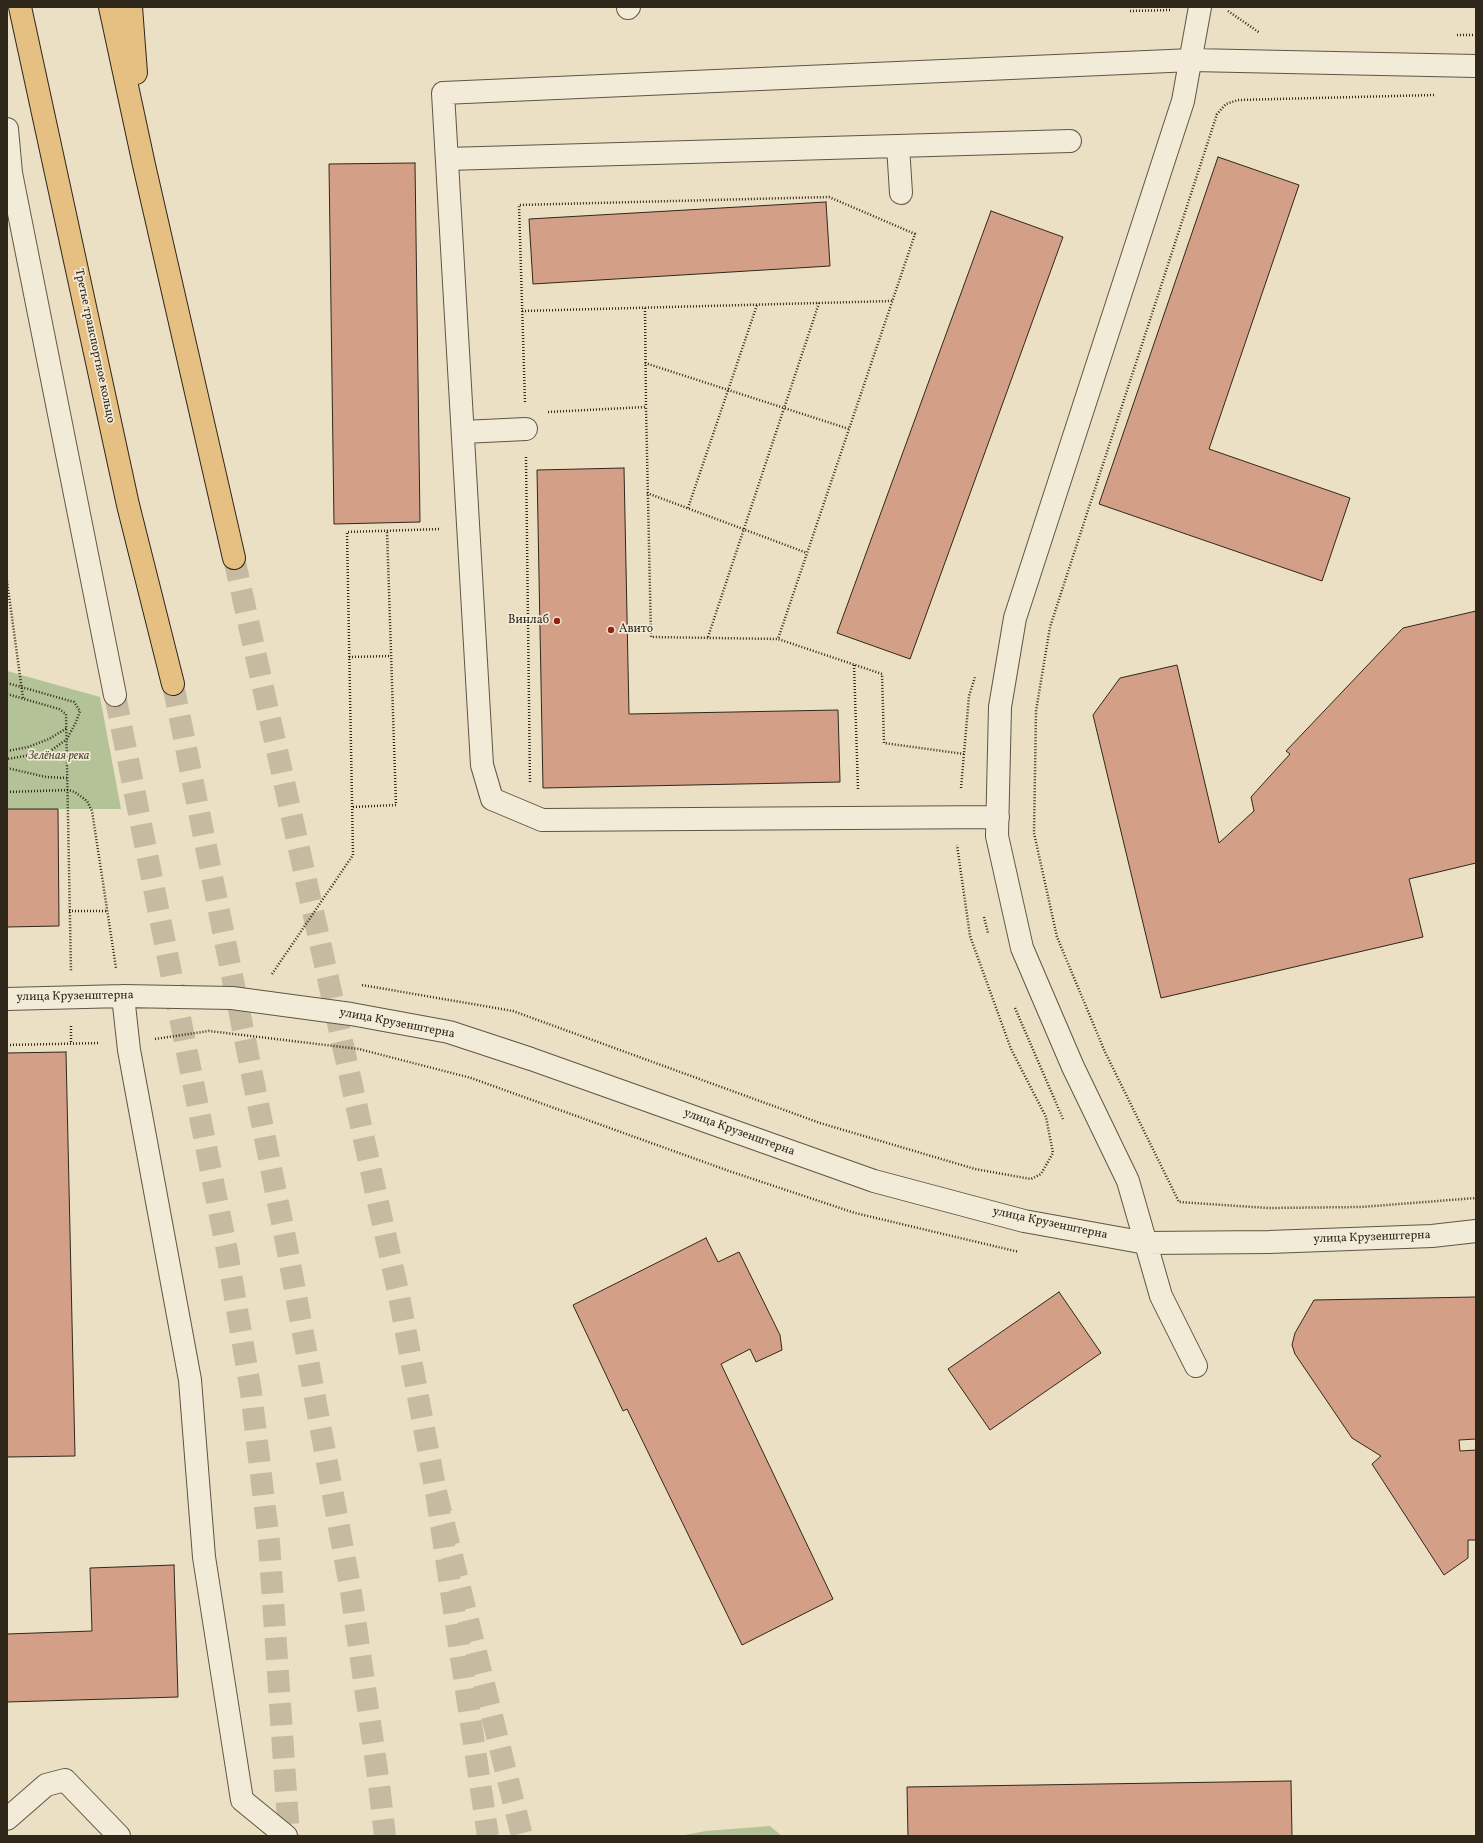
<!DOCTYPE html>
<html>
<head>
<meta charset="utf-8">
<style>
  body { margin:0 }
  #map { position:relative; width:1483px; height:1843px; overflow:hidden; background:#ebe0c3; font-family:Vollkorn,serif }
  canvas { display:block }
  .frame { position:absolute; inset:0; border:8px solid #30271b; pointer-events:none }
</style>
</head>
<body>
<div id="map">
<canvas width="1483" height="1843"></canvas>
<div class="frame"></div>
</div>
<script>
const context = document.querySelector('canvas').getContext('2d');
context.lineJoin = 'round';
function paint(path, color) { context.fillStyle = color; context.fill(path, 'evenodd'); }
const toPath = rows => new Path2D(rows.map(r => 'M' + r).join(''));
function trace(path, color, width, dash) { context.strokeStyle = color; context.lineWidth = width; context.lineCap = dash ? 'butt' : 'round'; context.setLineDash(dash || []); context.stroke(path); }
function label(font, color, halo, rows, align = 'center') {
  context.font = font + ' Vollkorn,serif'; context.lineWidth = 3.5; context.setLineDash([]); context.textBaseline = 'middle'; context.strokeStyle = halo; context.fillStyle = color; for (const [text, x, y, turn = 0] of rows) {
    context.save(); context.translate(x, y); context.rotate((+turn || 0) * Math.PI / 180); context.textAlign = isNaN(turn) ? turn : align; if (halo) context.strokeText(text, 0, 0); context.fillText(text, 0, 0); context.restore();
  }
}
paint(toPath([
  [7,671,100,697,121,809,7,809],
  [770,1826,782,1836,679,1836,706,1831]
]), '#b3c397');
const building = toPath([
  [1218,157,1299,185,1209,449,1350,498,1322,581,1099,504,1218,157],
  [415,163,420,522,334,524,329,164,415,163],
  [826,202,830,266,533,284,529,219,826,202],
  [991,211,1063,237,910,659,837,633,991,211],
  [624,468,629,714,838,710,840,782,543,788,537,470,624,468],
  [1476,611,1476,863,1409,879,1423,937,1161,998,1093,715,1120,678,1177,665,1219,843,1254,811,1251,797,1290,754,1286,751,1403,628,1476,611],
  [7,809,58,809,59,926,7,927,7,809],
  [66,1052,75,1456,7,1457,7,1053,66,1052],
  [706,1238,718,1262,739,1252,780,1335,782,1350,756,1362,750,1349,721,1364,833,1599,742,1645,627,1409,623,1411,573,1305,706,1238],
  [1059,1292,1101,1353,990,1430,948,1369,1059,1292],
  [1476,1297,1476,1439,1459,1440,1460,1451,1476,1450,1476,1540,1468,1540,1468,1558,1444,1575,1372,1464,1381,1456,1352,1438,1295,1354,1292,1345,1295,1333,1314,1300,1476,1297],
  [174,1565,178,1697,7,1702,7,1634,92,1631,90,1568,174,1565],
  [1291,1781,1292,1836,908,1836,907,1787,1291,1781]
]);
paint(building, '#d49f87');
trace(building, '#30271b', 1);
trace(toPath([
  [115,695,227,1251,251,1392,269,1542,289,1836],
  [436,1492,522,1836]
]), '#c6bba1', 22, [22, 11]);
trace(toPath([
  [234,558,399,1296,436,1492,488,1836],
  [173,684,286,1242,351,1592,379,1784,385,1836]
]), '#c6bba1', 22, [22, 11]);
const minor = toPath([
  [628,8,629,7],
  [7,129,11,173,115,695],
  [898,146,901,193],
  [447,159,1070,141],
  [463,432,526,429],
  [998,817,542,820,492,799,482,765,443,93,1192,60,1476,66],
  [123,996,129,1050,190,1380,204,1557,242,1800,286,1836],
  [7,999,123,996,232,998,351,1014,449,1032,531,1059,874,1181,1024,1221,1146,1243,1269,1242,1432,1236,1476,1231],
  [1196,1366,1161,1296,1128,1181,1073,1067,1022,948,997,836,1000,707,1015,618,1183,101,1200,7],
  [7,1819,46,1785,65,1780,119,1836]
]);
const major = toPath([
  [20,7,128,505,173,684],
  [110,7,144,165,234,558],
  [131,7,136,73]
]);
trace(minor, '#5f5545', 24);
trace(major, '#30271b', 24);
trace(toPath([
  [1130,11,1171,10],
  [1228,11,1260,33],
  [1457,35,1476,35],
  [1434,95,1238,100,1226,104,1217,114,1050,627,1036,711,1034,833,1057,937,1105,1052,1179,1202,1268,1208,1361,1207,1476,1198],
  [645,308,646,407],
  [522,311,892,301],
  [645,363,849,429],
  [525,402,519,205,829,197,915,234,778,639,882,674,884,743,964,754],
  [548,412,646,407,651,637,778,639],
  [526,457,530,784],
  [647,493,807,553],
  [688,508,757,305],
  [7,581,23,698],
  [708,637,819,303],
  [349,657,391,656],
  [854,665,858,789],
  [7,683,74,702,80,711,76,722,67,739,49,752,7,759],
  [7,694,59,709,66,714,71,971],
  [7,751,28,747,49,739,67,728],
  [7,768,46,777,68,778],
  [961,788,969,696,975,677],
  [7,792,68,790,75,792,87,801,92,811,116,968],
  [353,807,396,805,387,530],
  [69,911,108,911],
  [984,917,988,933],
  [272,974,353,855,347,532,441,529],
  [362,985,513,1011,820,1123,975,1169,1031,1179,1041,1174,1053,1153,1046,1117,1011,1049,970,936,957,845],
  [1015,1008,1063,1119],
  [71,1026,71,1043],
  [155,1039,209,1031,359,1049,471,1078,729,1171,855,1213,1019,1252],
  [7,1045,100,1043]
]), '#30271b', 2.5, [1, 2]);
trace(minor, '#f2ebd8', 22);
trace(major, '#e6c082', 22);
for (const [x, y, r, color] of [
  [557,621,4,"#8f2418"],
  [611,630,4,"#8f2418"]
]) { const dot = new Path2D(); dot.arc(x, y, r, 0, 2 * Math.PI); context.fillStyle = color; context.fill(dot); trace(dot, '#f2ebd8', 1.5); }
label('12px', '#30271b', '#f2ebd8', [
  ["Третье транспортное кольцо",94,346,78],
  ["улица Крузенштерна",75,997,-1],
  ["улица Крузенштерна",397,1024,11],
  ["улица Крузенштерна",739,1133,20],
  ["улица Крузенштерна",1050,1224,12],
  ["улица Крузенштерна",1372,1238,-2]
]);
label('12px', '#30271b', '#f2ebd8', [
  ["Винлаб",549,621],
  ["Авито",619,630,"left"]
], 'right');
label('italic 12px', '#514e3a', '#f2ebd8', [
  ["Зелёная река",59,757]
]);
</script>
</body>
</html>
